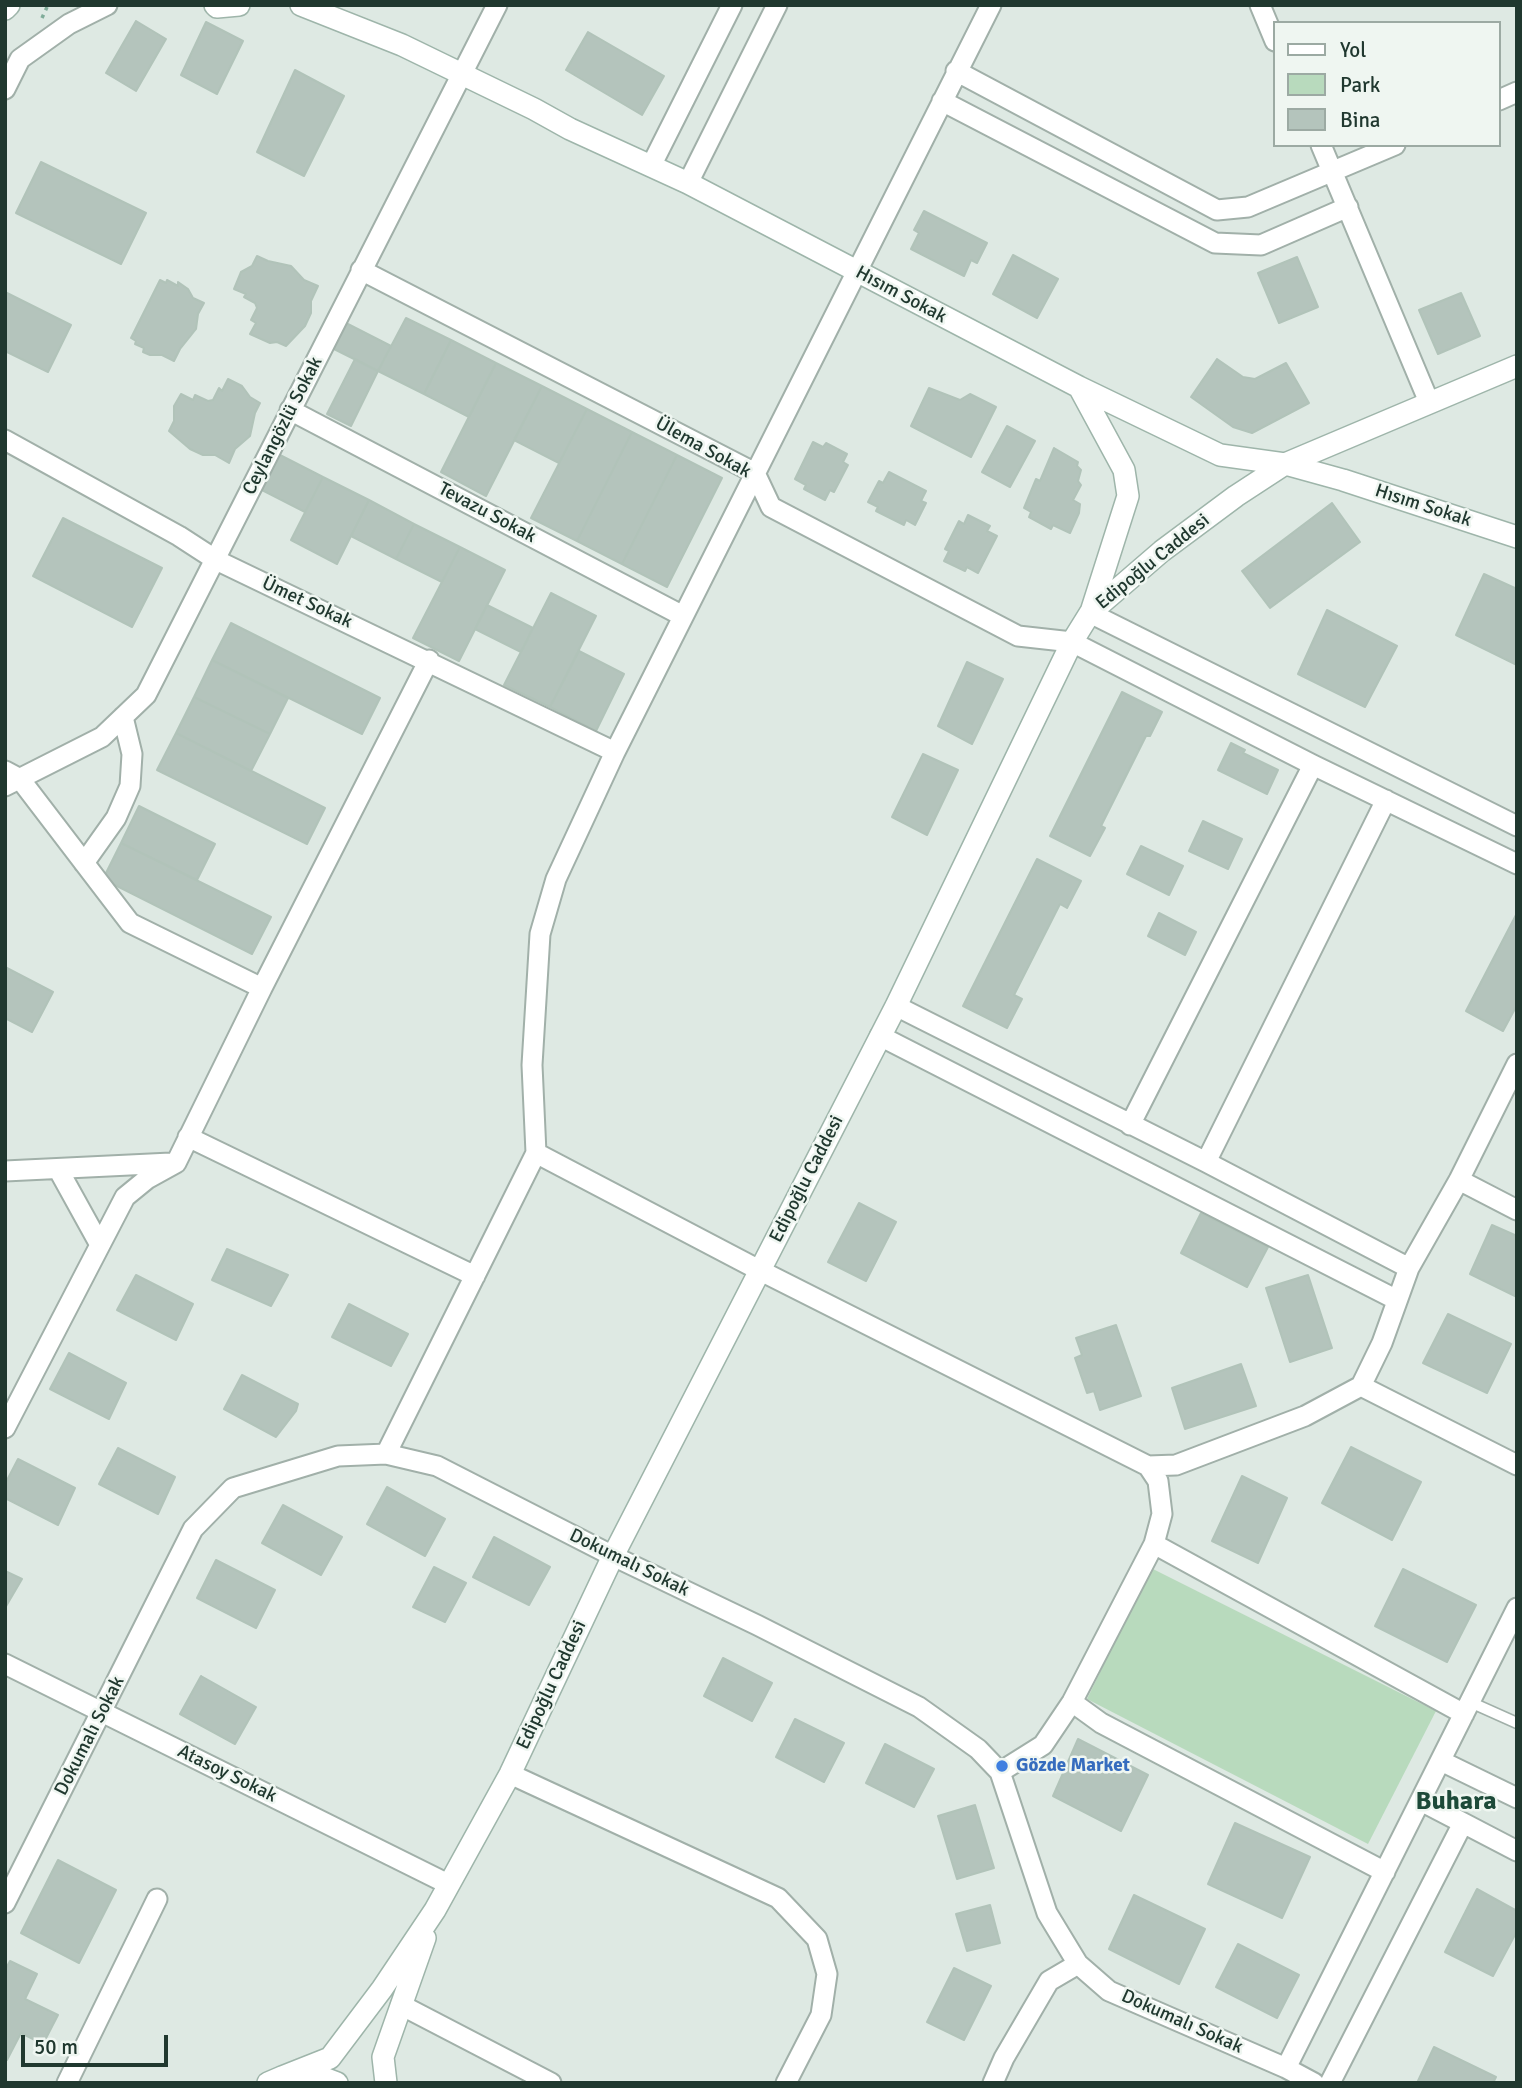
<!DOCTYPE html>
<html>
<head>
<meta charset="utf-8">
<style>
  body { margin:0 }
  #map { position:relative; width:1522px; height:2088px; overflow:hidden; background:#dee9e3; font-family:Signika,sans-serif }
  canvas { display:block }
  .frame { position:absolute; inset:0; border:7px solid #20382f; pointer-events:none }
  .legend { position:absolute; left:1273px; top:21px; width:228px; height:126px; box-sizing:border-box; background:#eff6f1; border:2px solid #9caaa3; margin:0; padding:9px 12px; list-style:none; font-size:21px; color:#20382f }
  .legend li { display:flex; align-items:center; gap:14px; height:35px }
  .legend b { width:35px; border:2px solid #9caaa3 }
  .scale { position:absolute; left:21px; top:2035px; width:147px; height:32px; box-sizing:border-box; border:4px solid #20382f; border-top:0; padding-left:9px; font-size:21px; line-height:24px; white-space:nowrap; color:#20382f; -webkit-text-stroke:5px #eff6f1; paint-order:stroke }
</style>
</head>
<body>
<div id="map">
<canvas width="1522" height="2088"></canvas>
<div class="frame"></div>
<ul class="legend">
<li><b style="height:9px;background:#fff"></b>Yol</li>
<li><b style="height:19px;background:#b8dabd"></b>Park</li>
<li><b style="height:19px;background:#b4c4bc"></b>Bina</li>
</ul>
<div class="scale">50 m</div>
</div>
<script>
const context = document.querySelector('canvas').getContext('2d');
context.lineJoin = 'round';
function paint(path, color) { context.fillStyle = color; context.fill(path, 'evenodd'); }
const toPath = rows => new Path2D(rows.map(r => 'M' + r).join(''));
function trace(path, color, width, dash) { context.strokeStyle = color; context.lineWidth = width; context.lineCap = dash ? 'butt' : 'round'; context.setLineDash(dash || []); context.stroke(path); }
function label(font, color, halo, rows, align = 'center') {
  context.font = font + ' Signika,sans-serif'; context.lineWidth = 5; context.setLineDash([]); context.textBaseline = 'middle'; context.strokeStyle = halo; context.fillStyle = color; for (const [text, x, y, turn = 0] of rows) {
    context.save(); context.translate(x, y); context.rotate((+turn || 0) * Math.PI / 180); context.textAlign = isNaN(turn) ? turn : align; if (halo) context.strokeText(text, 0, 0); context.fillText(text, 0, 0); context.restore();
  }
}
paint(toPath([
  [1151,1568,1436,1711,1368,1844,1087,1699]
]), '#b8dabd');
const building = toPath([
  [136,21,166,39,136,91,106,73,136,21],
  [206,22,243,41,217,94,181,75,206,22],
  [588,32,664,76,642,115,566,70,588,32],
  [295,70,344,96,304,176,257,152,295,70],
  [41,162,146,213,121,264,16,213,41,162],
  [924,211,987,243,977,263,971,260,964,276,911,249,919,233,914,230,924,211],
  [1013,255,1058,279,1037,318,993,294,1013,255],
  [257,256,268,261,291,266,304,280,318,286,311,301,311,313,305,326,286,346,277,342,270,343,250,334,256,323,251,320,257,308,255,303,244,297,246,294,234,289,241,272,252,266,257,256],
  [1297,257,1318,307,1279,323,1258,273,1297,257],
  [160,280,166,283,167,280,178,286,178,282,188,289,193,298,204,303,198,314,196,329,180,349,174,361,162,355,150,355,143,352,144,348,135,344,136,341,131,338,160,280],
  [5,292,71,325,48,372,5,351,5,292],
  [1461,293,1480,336,1438,354,1419,310,1461,293],
  [406,318,451,340,424,394,378,371,406,318],
  [344,322,391,346,378,371,332,348,344,322],
  [451,340,496,363,469,417,424,394,451,340],
  [355,359,378,371,351,426,327,414,355,359],
  [1217,359,1243,377,1255,379,1286,363,1309,403,1252,433,1233,427,1191,397,1217,359],
  [496,363,542,386,486,496,441,472,496,363],
  [228,379,242,386,250,397,260,403,255,413,250,436,235,449,229,463,215,455,203,455,190,449,169,431,174,421,174,406,181,394,193,400,195,395,208,401,213,400,219,388,222,391,228,379],
  [542,386,587,409,559,463,514,440,542,386],
  [929,388,960,400,970,394,996,407,971,457,911,426,929,388],
  [587,409,632,432,577,541,531,518,587,409],
  [1007,426,1035,441,1010,487,982,472,1007,426],
  [632,432,677,455,622,564,577,541,632,432],
  [813,442,823,447,826,443,847,454,843,462,848,465,834,492,830,490,825,500,804,489,806,485,795,479,813,442],
  [1054,448,1078,462,1077,466,1081,470,1078,481,1081,485,1073,500,1080,504,1079,513,1070,533,1053,525,1051,529,1029,517,1031,512,1024,508,1036,479,1040,481,1054,448],
  [278,454,323,477,305,512,260,489,278,454],
  [677,455,722,478,667,587,622,564,677,455],
  [889,472,926,491,921,501,926,503,915,525,906,520,904,525,876,511,878,507,868,502,879,481,883,483,889,472],
  [323,477,369,500,337,564,291,540,323,477],
  [369,500,414,524,396,559,351,536,369,500],
  [1332,503,1360,542,1270,608,1242,571,1332,503],
  [968,515,990,526,987,531,997,536,978,573,967,567,965,571,944,561,949,551,945,549,959,521,964,524,968,515],
  [63,518,162,568,132,627,33,576,63,518],
  [414,524,460,547,442,582,396,559,414,524],
  [460,547,505,570,459,661,413,638,460,547],
  [1484,574,1517,589,1517,665,1456,635,1484,574],
  [551,593,596,616,550,707,504,685,551,593],
  [487,605,533,628,521,652,475,629,487,605],
  [1327,610,1397,646,1365,707,1298,674,1327,610],
  [231,623,380,698,362,734,212,660,231,623],
  [579,651,624,674,596,731,550,707,579,651],
  [212,660,288,698,270,734,194,697,212,660],
  [967,662,1003,679,972,744,938,726,967,662],
  [1122,692,1162,712,1150,736,1146,736,1101,826,1105,828,1090,856,1050,836,1122,692],
  [194,697,270,734,251,771,176,733,194,697],
  [176,733,325,808,307,844,157,770,176,733],
  [1231,743,1245,750,1243,753,1278,770,1267,794,1218,770,1231,743],
  [923,754,958,770,927,835,892,817,923,754],
  [139,806,215,844,197,880,121,843,139,806],
  [1203,821,1242,839,1228,869,1189,851,1203,821],
  [121,843,271,917,252,954,103,879,121,843],
  [1141,846,1183,866,1169,895,1127,874,1141,846],
  [1037,859,1081,881,1067,908,1060,904,1014,995,1022,999,1007,1028,963,1006,1037,859],
  [1159,913,1196,932,1185,955,1148,936,1159,913],
  [1517,913,1517,1005,1503,1031,1466,1011,1517,913],
  [5,967,53,992,32,1032,5,1018,5,967],
  [859,1203,896,1222,866,1281,828,1262,859,1203],
  [1201,1213,1268,1247,1247,1287,1181,1253,1201,1213],
  [1492,1225,1517,1236,1517,1297,1470,1274,1492,1225],
  [227,1249,288,1275,271,1306,212,1280,227,1249],
  [136,1275,193,1304,176,1340,117,1310,136,1275],
  [1308,1275,1332,1348,1290,1362,1266,1288,1308,1275],
  [349,1304,408,1334,391,1366,332,1337,349,1304],
  [1448,1314,1511,1344,1487,1393,1423,1363,1448,1314],
  [1116,1325,1141,1396,1100,1410,1094,1391,1087,1393,1075,1358,1082,1355,1076,1338,1116,1325],
  [69,1353,126,1383,109,1419,50,1389,69,1353],
  [1241,1364,1256,1406,1185,1429,1172,1388,1241,1364],
  [242,1375,298,1404,296,1411,276,1437,224,1409,242,1375],
  [1351,1447,1421,1482,1392,1540,1322,1503,1351,1447],
  [118,1448,175,1477,158,1514,99,1484,118,1448],
  [18,1459,75,1488,58,1525,5,1498,5,1484,18,1459],
  [1242,1476,1287,1498,1258,1563,1212,1541,1242,1476],
  [387,1487,445,1519,425,1556,367,1524,387,1487],
  [283,1505,342,1537,321,1575,262,1543,283,1505],
  [494,1537,550,1567,529,1605,473,1577,494,1537],
  [216,1560,275,1590,256,1628,197,1598,216,1560],
  [434,1567,466,1583,445,1622,413,1607,434,1567],
  [1403,1569,1476,1605,1447,1662,1375,1626,1403,1569],
  [5,1571,22,1579,5,1608,5,1571],
  [723,1658,772,1683,752,1721,704,1696,723,1658],
  [201,1676,256,1707,235,1744,180,1714,201,1676],
  [795,1719,844,1743,824,1782,776,1757,795,1719],
  [1078,1739,1148,1775,1121,1831,1053,1796,1078,1739],
  [885,1744,934,1769,914,1807,866,1783,885,1744],
  [975,1805,994,1868,957,1879,938,1816,975,1805],
  [1235,1823,1310,1857,1282,1918,1208,1884,1235,1823],
  [58,1860,116,1890,79,1963,21,1933,58,1860],
  [1477,1889,1517,1911,1517,1931,1493,1976,1445,1952,1477,1889],
  [1134,1895,1205,1929,1179,1984,1109,1949,1134,1895],
  [990,1905,1000,1943,967,1951,956,1914,990,1905],
  [1238,1944,1299,1975,1277,2018,1216,1987,1238,1944],
  [10,1961,37,1974,25,1999,58,2015,43,2044,21,2033,7,2060,5,2059,5,1970,10,1961],
  [954,1968,991,1986,964,2040,927,2022,954,1968],
  [1434,2047,1496,2077,1493,2083,1417,2083,1434,2047]
]);
paint(building, '#b4c4bc');
trace(building, '#b1c3b9', 2);
const lane = toPath([
  [1470,1702,1517,1723]
]);
const street = toPath([
  [1260,5,1275,41],
  [956,71,1217,210,1248,207,1395,145],
  [5,89,20,59,69,24,107,5],
  [1499,100,1517,92],
  [942,101,1215,243,1261,245,1348,207],
  [1321,145,1429,402],
  [651,166,732,5],
  [688,183,777,5],
  [361,270,755,473,771,507,1018,636,1072,642,1313,765,1517,864],
  [290,410,683,616],
  [5,440,179,536,216,560,615,752],
  [1090,613,1517,826],
  [5,771,20,779,130,923,262,988,429,660],
  [5,786,102,737,146,695,497,5],
  [84,863,116,818,130,786,132,754,123,717],
  [896,1006,1206,1162,1409,1268],
  [880,1036,1397,1300],
  [1130,1125,1313,765],
  [188,1137,475,1276],
  [536,1153,759,1270,1148,1466,1176,1465,1305,1416,1361,1386,1382,1343,1409,1268,1459,1180,1517,1064],
  [1206,1162,1386,800],
  [58,1169,100,1245],
  [5,1171,171,1163],
  [1459,1180,1517,1210],
  [1361,1386,1517,1465],
  [5,1428,125,1197,147,1179,176,1163,262,988],
  [386,1454,536,1153,532,1065,540,934,556,879,615,752,991,5],
  [1148,1466,1158,1481,1162,1514,1154,1544,1464,1714],
  [5,1664,448,1884],
  [1072,1702,1101,1723,1385,1872],
  [1441,1761,1517,1798],
  [1000,1772,1043,1745,1072,1702,1154,1544],
  [510,1774,778,1898,817,1939,827,1974,821,2015,786,2083],
  [1421,1801,1517,1851],
  [5,1903,193,1529,233,1488,338,1456,386,1454,437,1466,613,1556,757,1625,919,1707,978,1749,1000,1772,1047,1913,1078,1964,1109,1991,1286,2068,1314,2083],
  [401,2005,551,2083],
  [1286,2068,1517,1608],
  [67,2083,157,1899],
  [993,2083,1004,2058,1049,1981,1078,1964],
  [1330,2083,1463,1823]
]);
const secondary = toPath([
  [215,5,217,7,239,5],
  [301,5,402,45,534,109,570,129,688,183,1079,387,1220,455,1285,464,1343,480,1517,537],
  [5,9,9,5],
  [1079,387,1124,470,1128,496,1091,612],
  [282,2077,330,2058,382,1989,435,1910,510,1774,613,1556,896,1006,1072,642,1090,613,1162,551,1236,496,1285,464,1517,366],
  [268,2083,282,2077,311,2073,337,2083],
  [386,2083,383,2057,425,1938]
]);
trace(lane, '#a1b0a9', 13);
trace(street, '#a1b0a9', 23);
trace(secondary, '#9eb5aa', 24);
trace(toPath([
  [42,18,48,5]
]), '#80ac99', 3.5, [3.5, 5]);
trace(lane, '#fff', 10);
trace(street, '#fff', 19);
trace(secondary, '#fff', 21);
for (const [x, y, r, color] of [
  [1002,1766,7,"#3f7fe0"]
]) { const dot = new Path2D(); dot.arc(x, y, r, 0, 2 * Math.PI); context.fillStyle = color; context.fill(dot); trace(dot, '#eff6f1', 2.5); }
label('19px', '#20382f', '#eff6f1', [
  ["Hısım Sokak",901,295,28],
  ["Ceylangözlü Sokak",283,426,-63],
  ["Ülema Sokak",703,448,29],
  ["Hısım Sokak",1423,506,18],
  ["Tevazu Sokak",487,513,28],
  ["Edipoğlu Caddesi",1153,562,-39],
  ["Ümet Sokak",307,603,25],
  ["Edipoğlu Caddesi",807,1179,-63],
  ["Dokumalı Sokak",629,1563,26],
  ["Edipoğlu Caddesi",552,1685,-65],
  ["Dokumalı Sokak",90,1736,-63],
  ["Atasoy Sokak",227,1774,26],
  ["Dokumalı Sokak",1182,2022,24]
]);
label('bold 19px', '#366cbe', '#eff6f1', [
  ["Gözde Market",1016,1766]
], 'left');
label('bold 26px', '#1d4a39', '#eff6f1', [
  ["Buhara",1456,1802]
]);
</script>
</body>
</html>
